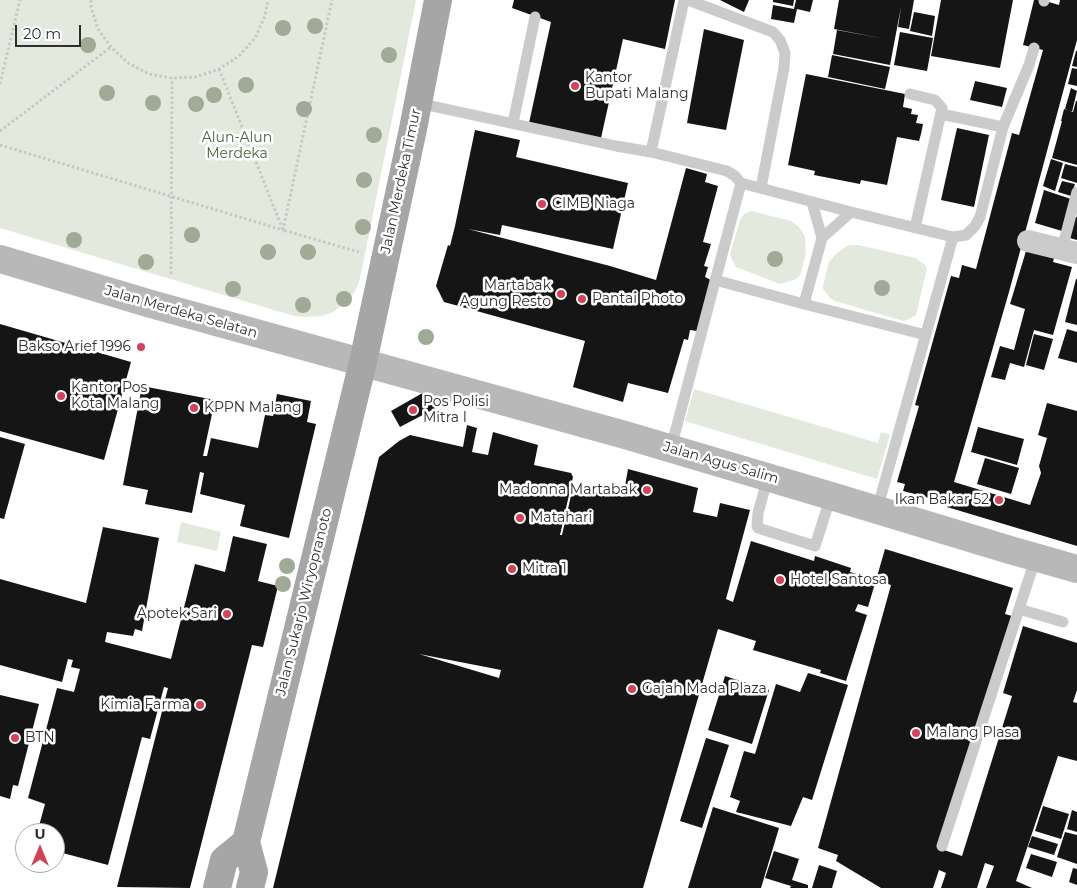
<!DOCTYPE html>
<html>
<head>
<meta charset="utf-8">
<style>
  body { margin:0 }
  #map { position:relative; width:1077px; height:888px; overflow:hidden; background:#fff; font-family:Montserrat,sans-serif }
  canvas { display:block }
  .north { position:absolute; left:15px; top:823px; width:50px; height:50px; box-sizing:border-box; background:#fff; border:1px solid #ababab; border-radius:50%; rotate:0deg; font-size:14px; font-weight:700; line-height:20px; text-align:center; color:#2e2e2e }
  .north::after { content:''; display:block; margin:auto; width:18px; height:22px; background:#d14358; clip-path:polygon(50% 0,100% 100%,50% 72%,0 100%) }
  .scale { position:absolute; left:15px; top:25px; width:66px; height:22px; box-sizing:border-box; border:2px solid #2e2e2e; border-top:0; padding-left:6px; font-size:15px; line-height:18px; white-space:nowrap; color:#2e2e2e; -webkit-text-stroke:4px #fff; paint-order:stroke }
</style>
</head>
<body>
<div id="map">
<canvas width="1077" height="888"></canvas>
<div class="north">U</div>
<div class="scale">20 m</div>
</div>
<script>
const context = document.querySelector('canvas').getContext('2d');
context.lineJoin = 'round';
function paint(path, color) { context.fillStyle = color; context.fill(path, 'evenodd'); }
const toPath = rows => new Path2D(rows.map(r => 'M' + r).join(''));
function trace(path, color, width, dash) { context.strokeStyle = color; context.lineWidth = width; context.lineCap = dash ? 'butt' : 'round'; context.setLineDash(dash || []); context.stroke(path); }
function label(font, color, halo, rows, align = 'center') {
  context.font = font + ' Montserrat,sans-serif'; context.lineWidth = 5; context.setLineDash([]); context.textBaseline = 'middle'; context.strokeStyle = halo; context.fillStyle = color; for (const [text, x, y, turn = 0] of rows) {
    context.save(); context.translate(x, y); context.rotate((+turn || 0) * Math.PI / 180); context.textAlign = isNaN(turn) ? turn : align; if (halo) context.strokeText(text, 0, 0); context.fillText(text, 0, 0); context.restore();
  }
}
paint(toPath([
  [0,0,416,0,365,254,359,282,354,293,335,311,323,316,308,317,294,316,0,228],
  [751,211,791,221,799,227,805,237,806,254,800,276,794,280,780,284,736,267,730,255,740,220,744,214],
  [850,245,858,245,916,258,925,265,927,269,916,315,911,318,904,321,900,320,835,301,831,299,823,289,823,286,829,262,836,254,844,248],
  [694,389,878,443,881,432,890,435,877,479,685,421],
  [181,522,221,532,217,551,177,542]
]), '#e4e9dd');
paint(toPath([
  [514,0,675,0,665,49,623,39,601,138,529,123,551,22,512,8],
  [720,0,749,0,744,12],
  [773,0,794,0,793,6,773,2],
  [796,0,813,0,810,12,797,9,794,23,771,19,773,5,794,9],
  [839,0,914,0,909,29,898,27,901,7,890,65,833,54,837,30,885,39,834,29],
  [941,0,1013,0,1000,68,931,56],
  [1034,0,1042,0,1059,5,1060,0,1077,0,1077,40,1009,292,954,482,1030,505,1041,473,1039,466,1047,438,1038,435,1047,403,1077,411,1077,546,947,507,948,503,903,491,905,484,897,482,919,406,915,405,951,276,959,278,962,265,976,269,1012,133,1019,135,1043,50,1023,45],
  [914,12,935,16,932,36,910,31],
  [704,29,744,40,726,130,687,123],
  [900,32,933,38,927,71,894,65],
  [1076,51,1077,51,1077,67,1072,66],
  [832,55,890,67,885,89,828,77],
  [1072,68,1077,69,1077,86,1068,84],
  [806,74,905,94,903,107,912,109,911,114,918,115,916,123,923,124,921,134,919,141,897,137,887,185,861,180,860,184,814,175,815,171,788,165],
  [975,81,1007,88,1002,107,970,100],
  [1071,88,1077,91,1072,112,1065,109],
  [1076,101,1077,101,1077,165,1052,158,1062,121,1061,121,1064,109,1073,112],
  [957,128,989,135,974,207,941,200],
  [475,130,520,140,516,157,628,183,613,249,502,225,500,235,468,229,610,266,656,280,686,168,707,174,705,182,718,186,703,242,711,244,704,266,708,267,705,277,711,280,697,331,690,330,688,340,684,339,668,393,628,383,623,402,573,387,585,341,444,302,436,286,448,245,450,246,455,226],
  [1051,159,1063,163,1055,191,1043,186],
  [1065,164,1077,167,1077,183,1061,178],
  [1062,181,1075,184,1071,196,1058,192],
  [1044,190,1071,199,1062,231,1035,223],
  [1071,216,1077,217,1077,240,1066,237],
  [1026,251,1054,258,1053,262,1072,267,1053,335,1034,330,1024,367,1010,363,1005,380,991,377,1000,346,1014,350,1025,309,1010,304],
  [1076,279,1077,279,1077,325,1065,322],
  [0,324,131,362,104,460,0,431],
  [1067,329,1077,332,1077,363,1058,358],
  [1034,334,1053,339,1044,370,1026,365],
  [142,386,215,400,203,456,207,456,211,438,258,448,265,415,273,416,277,394,311,401,307,422,316,424,289,538,240,526,245,505,200,494,204,473,200,472,192,513,145,504,148,490,123,485],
  [426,391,436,408,400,427,391,411],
  [467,425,477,428,472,452,488,455,493,432,538,445,534,465,571,473,573,477,560,535,562,535,573,487,623,497,628,469,698,488,693,512,717,517,720,503,750,510,726,599,733,602,751,541,814,561,815,556,851,568,850,572,876,580,868,607,858,604,855,611,867,615,846,681,820,673,821,670,753,650,756,641,718,629,643,888,273,888,379,457,399,441,410,435,463,447],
  [419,654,501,670,499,678],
  [978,427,1024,439,1017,465,971,452],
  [0,437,25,444,4,519,0,518],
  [985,458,1019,468,1011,494,977,484],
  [103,527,159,538,142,631,135,629,133,636,107,632,105,642,171,659,195,564,225,572,233,536,267,544,258,581,278,586,263,647,252,645,190,888,117,887,168,688,164,687,150,739,142,737,108,865,55,851,55,833,37,833,45,804,28,798,57,688,74,692,80,669,71,667,73,660,68,659,62,682,0,665,0,579,86,603],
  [885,549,1013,588,1005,614,1019,618,944,850,962,856,1012,696,1003,693,1023,626,1077,643,1077,690,1073,702,1077,703,1077,761,1058,756,1016,881,1032,888,986,888,994,866,985,863,977,888,941,888,946,873,939,870,933,888,881,888,836,861,838,855,818,848,891,585,876,580],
  [808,673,848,685,812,800,803,797,791,826,736,812,740,801,730,797,744,751,755,754,776,684,800,692],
  [725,676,769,690,752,744,708,730],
  [0,695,39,704,18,786,13,785,10,799,0,796],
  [706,738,729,745,702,828,680,821],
  [1043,806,1069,814,1061,839,1035,831],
  [713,807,779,828,761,888,688,888],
  [1072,810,1077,812,1077,832,1067,829],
  [1065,832,1077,835,1077,864,1057,857],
  [1032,836,1058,844,1054,855,1028,847],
  [774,851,799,859,792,880,808,885,808,888,790,888,791,886,765,878],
  [1031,854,1057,862,1052,877,1026,868],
  [819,865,837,871,832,888,812,888],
  [1073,868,1077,869,1077,885,1069,882]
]), '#151515');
trace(toPath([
  [91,0,91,7,98,29,111,47,128,63,149,74,172,78,196,77,219,69,239,56,255,38,265,16,268,0],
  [219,69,283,230,362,253],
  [0,84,20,0],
  [0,131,111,47],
  [0,145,283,230,332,0],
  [171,274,172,78]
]), '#c8c8c8', 3, [2.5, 2.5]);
trace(toPath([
  [688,0,773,32,780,40,785,53,784,68,761,188],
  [1044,0,1044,1],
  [910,94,935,100,942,108,915,228],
  [418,103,616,146,651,152,727,171,735,176,741,183,851,212,953,237,966,235,975,226,980,217,1003,127,1029,65,1034,48],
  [941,114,1003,127],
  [513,123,535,17],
  [651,152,684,0],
  [812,202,822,238],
  [1062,249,1077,192],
  [715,280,804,304,926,335],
  [804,304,822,238,851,212],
  [671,448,741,183],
  [768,477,758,513,757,526,758,528,815,546,831,496],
  [877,510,953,237],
  [1036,557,1019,609,1063,622],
  [942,846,1019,609]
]), '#cbcbcb', 11);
trace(toPath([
  [1028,241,1077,253]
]), '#cbcbcb', 22);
trace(toPath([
  [0,259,151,304,625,435,831,496,1010,550,1077,569]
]), '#b8b8b8', 28);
trace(toPath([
  [217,888,224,860,246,842],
  [250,888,254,872,246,842,363,362,413,129,438,0]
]), '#a6a6a6', 28);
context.fillStyle = '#a0aa96';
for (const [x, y] of [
  [315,26],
  [283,28],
  [88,45],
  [389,55],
  [246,85],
  [107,93],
  [214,95],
  [153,103],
  [196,104],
  [304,109],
  [374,135],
  [364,180],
  [363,227],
  [192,235],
  [74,240],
  [268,252],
  [308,252],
  [775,259],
  [146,262],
  [882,288],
  [233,289],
  [344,299],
  [303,305],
  [426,337],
  [287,566],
  [283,584]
]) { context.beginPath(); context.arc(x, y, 8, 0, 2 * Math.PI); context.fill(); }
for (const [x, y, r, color] of [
  [575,86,5,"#d14358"],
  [542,204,5,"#d14358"],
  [561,294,5,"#d14358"],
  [582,299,5,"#d14358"],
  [141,347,5,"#d14358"],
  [61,396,5,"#d14358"],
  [194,408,5,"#d14358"],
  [413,410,5,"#d14358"],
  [647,490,5,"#d14358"],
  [999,500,5,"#d14358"],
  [520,518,5,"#d14358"],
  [512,569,5,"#d14358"],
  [780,580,5,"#d14358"],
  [227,614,5,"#d14358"],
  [632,689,5,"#d14358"],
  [200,705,5,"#d14358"],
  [916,733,5,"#d14358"],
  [15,738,5,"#d14358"]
]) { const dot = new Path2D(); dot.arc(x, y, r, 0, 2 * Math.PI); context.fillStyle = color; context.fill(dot); trace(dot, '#fff', 2); }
label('14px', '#2e2e2e', '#fff', [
  ["Kantor",585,78],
  ["Bupati Malang",585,94],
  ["CIMB Niaga",552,204],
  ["Martabak",551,286,"right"],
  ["Agung Resto",551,302,"right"],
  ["Pantai Photo",592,299],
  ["Bakso Arief 1996",131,347,"right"],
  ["Kantor Pos",71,388],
  ["Kota Malang",71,404],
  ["Pos Polisi",423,402],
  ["Mitra I",423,418],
  ["KPPN Malang",204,408],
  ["Madonna Martabak",637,490,"right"],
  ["Ikan Bakar 52",989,500,"right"],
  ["Matahari",530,518],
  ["Mitra 1",522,569],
  ["Hotel Santosa",790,580],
  ["Apotek Sari",217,614,"right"],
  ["Gajah Mada Plaza",642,689],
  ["Kimia Farma",190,705,"right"],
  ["Malang Plasa",926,733],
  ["BTN",25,738]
], 'left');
label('14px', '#536440', '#fff', [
  ["Alun-Alun",237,138],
  ["Merdeka",237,154]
]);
label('14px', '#2e2e2e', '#fff', [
  ["Jalan Merdeka Timur",401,181,-78],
  ["Jalan Merdeka Selatan",181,312,16],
  ["Jalan Agus Salim",721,463,16],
  ["Jalan Sukarjo Wiryopranoto",304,602,-76]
]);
</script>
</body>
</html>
